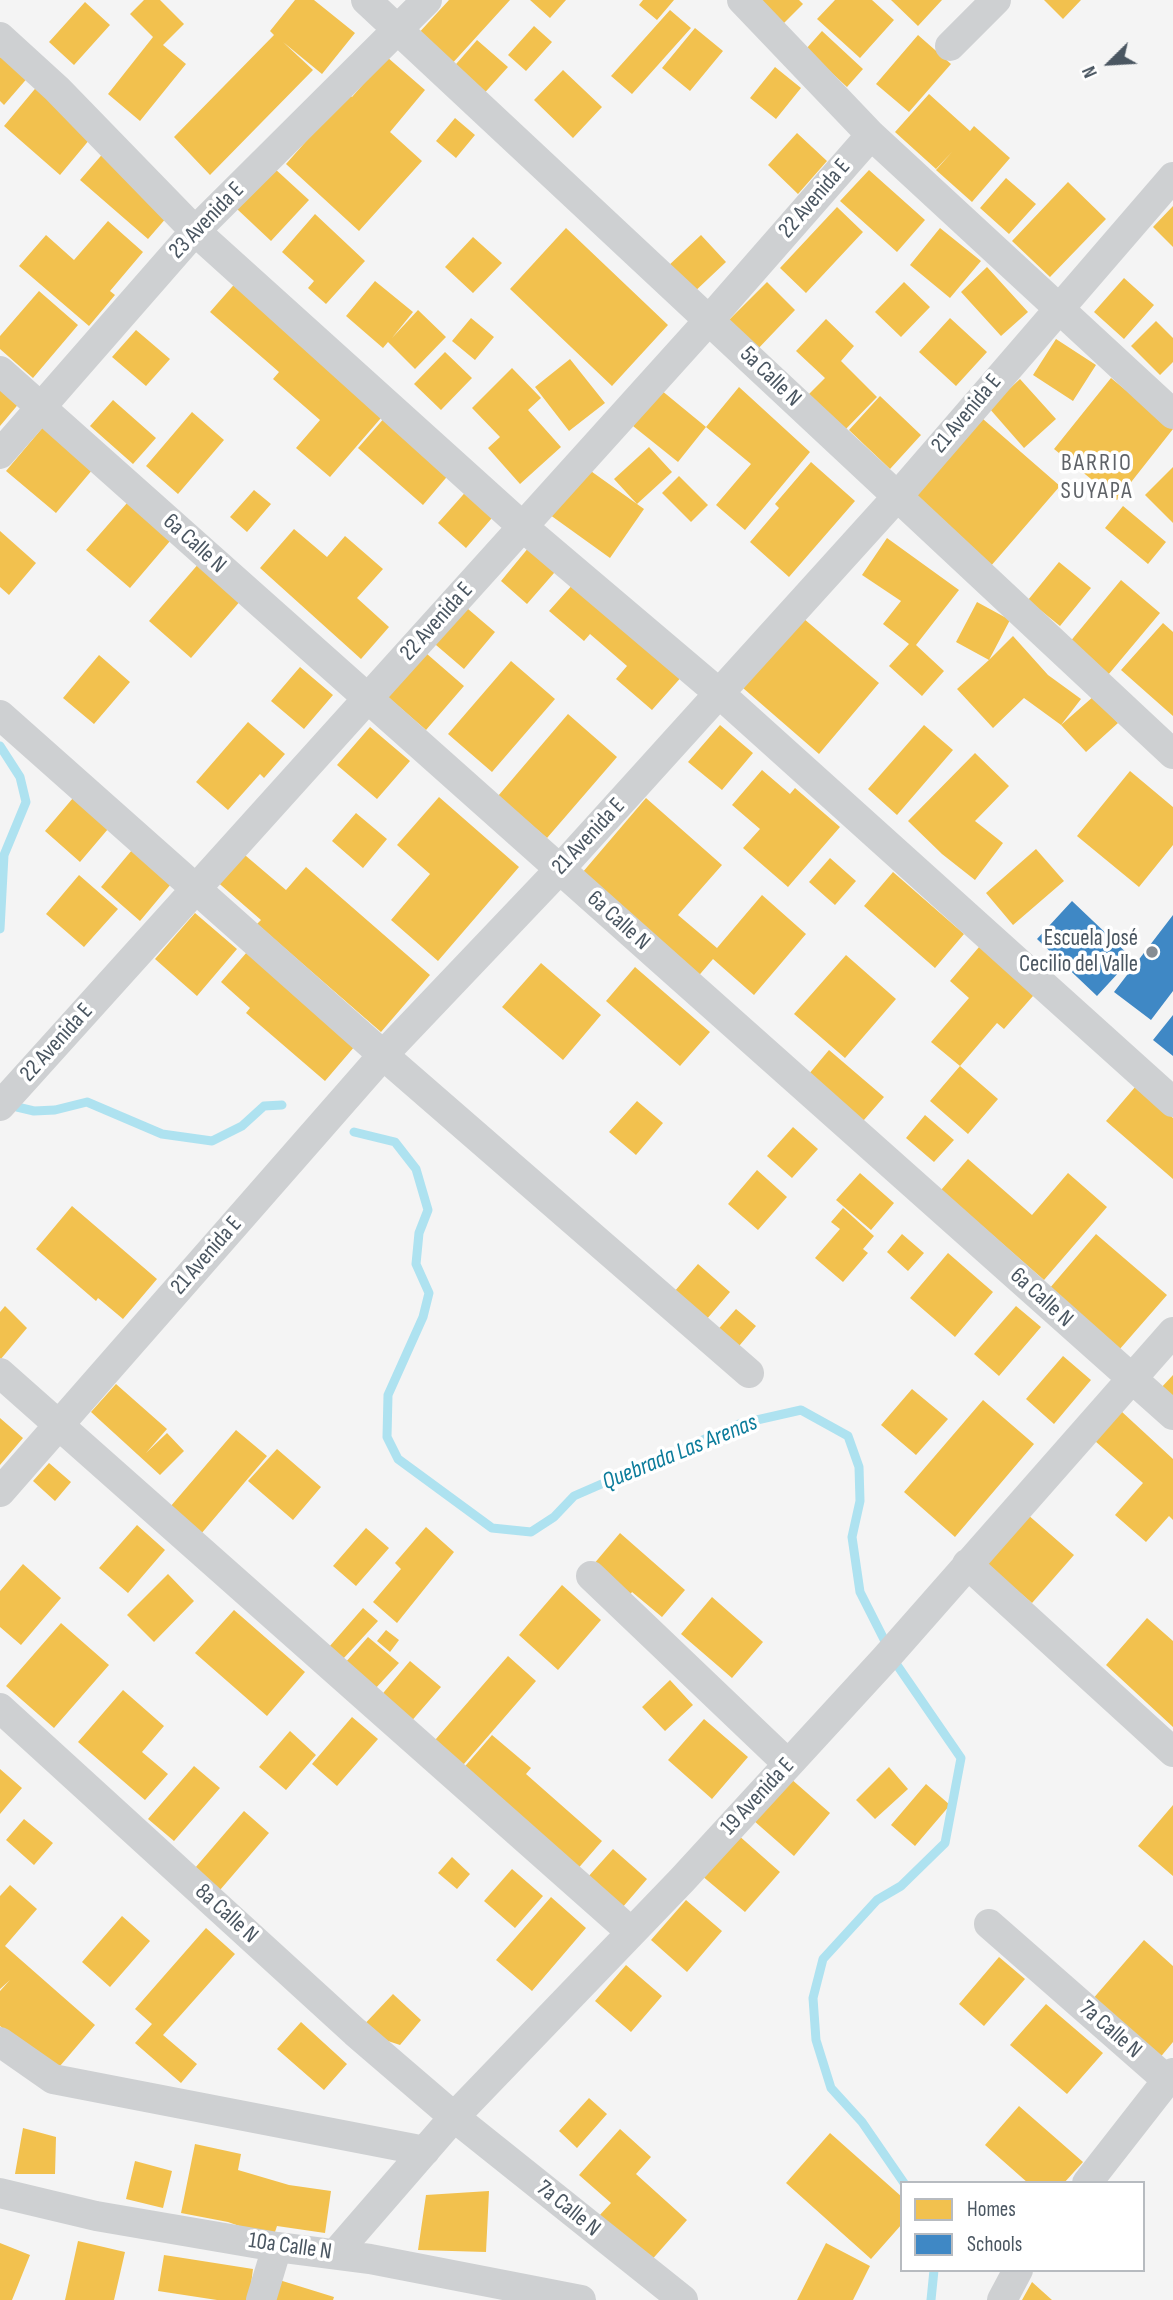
<!DOCTYPE html>
<html>
<head>
<meta charset="utf-8">
<style>
  body { margin:0 }
  #map { position:relative; width:1173px; height:2300px; overflow:hidden; background:#f4f4f4; font-family:"Sofia Sans Condensed",sans-serif }
  canvas { display:block }
  .legend { position:absolute; left:900px; top:2181px; width:245px; height:91px; box-sizing:border-box; background:#fff; border:2px solid #b7bbc0; margin:0; padding:9px 12px; list-style:none; font-size:21px; color:#4a5661 }
  .legend li { display:flex; align-items:center; gap:14px; height:35px }
  .legend b { width:35px; border:2px solid #b7bbc0 }
  .north { position:absolute; left:1075px; top:28px; width:70px; height:70px; -webkit-text-stroke:5px #fff; paint-order:stroke; rotate:246deg; font-size:19px; font-weight:700; line-height:28px; text-align:center; color:#4a5661 }
  .north::after { content:''; display:block; margin:auto; width:24px; height:32px; background:#4a5661; clip-path:polygon(50% 0,100% 100%,50% 72%,0 100%) }
</style>
</head>
<body>
<div id="map">
<canvas width="1173" height="2300"></canvas>
<ul class="legend">
<li><b style="height:19px;background:#f2c14e"></b>Homes</li>
<li><b style="height:19px;background:#3f88c5"></b>Schools</li>
</ul>
<div class="north">N</div>
</div>
<script>
const context = document.querySelector('canvas').getContext('2d');
context.lineJoin = 'round';
function paint(path, color) { context.fillStyle = color; context.fill(path, 'evenodd'); }
const toPath = rows => new Path2D(rows.map(r => 'M' + r).join(''));
function trace(path, color, width, dash) { context.strokeStyle = color; context.lineWidth = width; context.lineCap = dash ? 'butt' : 'round'; context.setLineDash(dash || []); context.stroke(path); }
function label(font, color, halo, rows, align = 'center') {
  context.font = font + ' "Sofia Sans Condensed",sans-serif'; context.lineWidth = 7; context.setLineDash([]); context.textBaseline = 'middle'; context.strokeStyle = halo; context.fillStyle = color; for (const [text, x, y, turn = 0] of rows) {
    context.save(); context.translate(x, y); context.rotate((+turn || 0) * Math.PI / 180); context.textAlign = isNaN(turn) ? turn : align; if (halo) context.strokeText(text, 0, 0); context.fillText(text, 0, 0); context.restore();
  }
}
paint(toPath([
  [144,0,160,0,184,24,163,45,186,64,140,121,108,94,153,37,130,14],
  [295,0,314,0,355,33,322,74,283,42,313,70,210,175,174,137,274,35,270,31],
  [449,0,510,0,449,67,416,36],
  [530,0,566,0,550,18],
  [643,0,674,0,657,20,639,5],
  [754,0,799,0,803,4,780,27],
  [835,0,872,0,894,20,860,58,817,19],
  [891,0,942,0,918,26],
  [1044,0,1081,0,1063,19],
  [85,2,110,25,74,65,49,42],
  [670,10,691,28,632,94,611,76],
  [534,26,552,42,526,71,508,55],
  [695,28,723,51,690,91,662,68],
  [822,31,863,69,847,87,806,49],
  [918,35,951,64,909,112,876,84],
  [477,40,508,67,480,98,450,71],
  [0,57,30,75,4,105,0,101],
  [387,57,425,90,390,132,422,161,359,231,286,164,348,94,352,97],
  [775,67,801,88,776,119,750,98],
  [563,70,602,107,573,138,534,100],
  [39,84,95,133,60,175,4,126],
  [929,94,970,131,974,126,1010,158,972,202,936,170,952,152,936,169,895,132],
  [455,118,475,135,456,158,436,141],
  [797,133,827,161,798,194,768,165],
  [106,150,174,209,148,239,80,180],
  [274,168,309,200,271,241,237,209],
  [869,170,925,220,897,252,840,201],
  [1006,178,1036,204,1009,234,980,208],
  [1068,182,1106,219,1050,277,1012,241],
  [1173,206,1173,247,1153,227],
  [837,207,863,232,806,293,780,268],
  [315,214,365,261,326,304,308,288,314,281,282,252],
  [108,221,143,252,110,291,115,295,89,326,19,266,46,235,74,260],
  [566,228,668,325,612,386,510,289],
  [940,228,981,261,950,298,910,265],
  [701,235,726,262,691,295,666,268],
  [473,237,502,263,473,293,445,267],
  [987,267,1028,312,1001,336,961,292],
  [1124,278,1154,305,1124,339,1094,312],
  [239,279,387,411,330,477,296,448,320,420,273,379,279,372,210,312],
  [375,281,413,312,392,338,418,310,446,337,415,369,388,342,383,348,346,316],
  [767,282,795,310,755,352,726,323],
  [904,282,930,307,901,337,875,312],
  [39,291,78,325,33,378,0,349,0,336],
  [471,318,494,337,475,360,452,341],
  [950,318,987,352,956,386,919,352],
  [826,319,854,346,841,361,877,397,842,433,806,397,825,378,796,351],
  [1156,321,1173,338,1173,362,1160,375,1131,346],
  [136,330,170,359,146,386,112,357],
  [1056,339,1096,365,1073,401,1033,375],
  [445,352,472,378,441,410,414,384],
  [570,359,605,403,569,431,535,387],
  [512,368,541,398,528,410,561,447,520,484,488,448,500,437,472,408],
  [1111,378,1173,429,1117,500,1054,449],
  [1020,379,1056,419,1024,448,989,408],
  [0,383,21,401,0,426],
  [739,387,810,452,745,530,716,505,751,464,706,427,678,462,633,426,661,390,706,427],
  [880,396,921,435,890,469,849,430],
  [113,400,156,438,133,464,90,426],
  [192,412,224,440,178,494,146,466],
  [386,416,451,472,423,505,358,448],
  [983,419,1060,486,990,567,913,500],
  [49,420,98,463,56,513,6,471],
  [649,447,672,472,637,504,614,479],
  [811,462,855,501,789,577,750,542,779,508,775,504],
  [581,464,644,509,610,558,546,512],
  [1173,467,1173,523,1145,495],
  [679,476,708,505,691,522,662,493],
  [470,487,498,511,466,548,438,523],
  [254,490,271,504,247,532,230,517],
  [127,503,170,541,130,588,86,550],
  [1123,506,1166,542,1148,564,1105,528],
  [294,529,327,557,345,536,383,569,357,598,389,627,361,659,260,568],
  [0,531,36,563,9,595,0,587],
  [887,538,959,590,916,645,944,671,922,696,889,666,909,644,883,624,901,601,862,575],
  [534,541,561,565,527,604,501,581],
  [200,562,242,599,191,658,149,621],
  [1059,562,1091,588,1060,626,1028,600],
  [1121,580,1160,613,1108,675,1069,643],
  [575,582,684,674,652,710,616,679,627,666,590,634,584,641,549,611],
  [977,602,1010,620,989,660,1013,636,1048,675,1081,699,1061,725,1094,696,1118,723,1086,752,1061,725,1024,698,993,728,957,689,989,660,956,642],
  [461,603,495,632,464,669,429,639],
  [803,618,879,683,819,754,743,688],
  [1163,623,1173,632,1173,716,1121,670],
  [419,647,464,686,426,730,381,691],
  [99,655,130,682,94,724,63,698],
  [511,661,555,699,492,772,448,734],
  [300,667,333,695,304,729,271,701],
  [568,714,617,757,547,838,498,796],
  [248,722,285,754,264,778,260,774,228,810,196,782],
  [720,725,753,753,722,790,688,762],
  [924,725,953,750,897,815,868,789],
  [370,727,410,761,377,799,337,765],
  [975,753,1009,786,975,821,1003,843,975,880,942,854,908,821],
  [762,770,790,794,795,788,840,827,788,887,743,848,760,829,732,805],
  [1130,771,1173,807,1173,845,1139,887,1077,836],
  [439,797,519,867,438,961,391,920,430,874,397,845],
  [73,798,108,829,80,862,45,831],
  [646,798,722,865,678,915,717,948,762,895,806,934,754,995,713,959,695,980,582,873],
  [356,813,387,839,363,868,332,841],
  [1036,849,1064,881,1013,925,986,893],
  [132,850,171,884,140,921,101,887],
  [239,850,286,890,306,867,430,975,381,1032,257,924,261,920,214,879],
  [830,858,856,881,835,905,809,882],
  [893,872,964,934,935,968,864,906],
  [79,875,118,909,84,947,46,914],
  [195,913,237,949,197,996,155,959],
  [985,940,1040,988,1004,1029,997,1023,960,1066,931,1042,969,998,950,981],
  [247,952,355,1046,325,1081,246,1013,250,1008,221,982],
  [846,955,896,999,845,1058,794,1014],
  [541,963,601,1015,563,1060,502,1007],
  [635,967,710,1032,680,1066,606,1001],
  [829,1050,884,1097,857,1128,803,1081],
  [960,1066,998,1099,968,1134,930,1101],
  [1136,1086,1173,1118,1173,1179,1106,1121],
  [637,1101,663,1123,636,1155,609,1132],
  [925,1115,954,1140,934,1162,906,1138],
  [793,1127,818,1149,792,1178,767,1156],
  [968,1159,1032,1215,1068,1173,1107,1207,1044,1280,941,1190],
  [757,1170,787,1197,758,1230,728,1204],
  [860,1173,894,1203,871,1230,836,1200],
  [72,1206,157,1279,123,1319,98,1298,96,1301,36,1249],
  [843,1208,874,1236,863,1249,868,1253,843,1282,815,1258,840,1229,831,1222],
  [902,1234,924,1253,908,1271,887,1252],
  [1096,1234,1167,1295,1119,1350,1049,1289],
  [948,1253,993,1292,955,1337,910,1298],
  [698,1264,730,1292,706,1320,674,1292],
  [5,1306,27,1328,0,1360,0,1312],
  [1016,1306,1041,1327,999,1376,974,1354],
  [736,1309,756,1326,734,1352,714,1334],
  [1063,1356,1091,1380,1054,1424,1026,1399],
  [1173,1375,1173,1401,1160,1389],
  [116,1384,167,1429,146,1453,167,1433,184,1451,160,1475,91,1412],
  [912,1389,948,1419,916,1455,881,1425],
  [983,1400,1034,1444,955,1537,904,1492],
  [1121,1411,1173,1459,1173,1520,1169,1516,1146,1542,1115,1515,1143,1483,1095,1441],
  [0,1418,23,1438,0,1465],
  [236,1430,267,1456,195,1541,164,1514],
  [277,1449,321,1487,293,1520,248,1481],
  [49,1463,71,1482,55,1501,33,1481],
  [1027,1514,1074,1555,1032,1603,985,1563],
  [137,1525,165,1550,128,1593,99,1568],
  [426,1527,454,1552,397,1623,373,1602,401,1569,395,1563],
  [366,1528,389,1548,356,1586,333,1566],
  [620,1533,685,1590,662,1617,632,1592,629,1596,593,1565],
  [23,1564,61,1598,21,1645,0,1627,0,1591],
  [168,1574,194,1601,154,1642,127,1615],
  [562,1585,601,1620,558,1670,519,1635],
  [712,1597,763,1642,732,1678,681,1634],
  [363,1608,378,1621,343,1659,329,1647],
  [234,1610,305,1672,267,1716,195,1653],
  [1147,1618,1173,1641,1173,1727,1106,1665],
  [61,1623,109,1665,54,1728,6,1686],
  [386,1630,399,1640,390,1652,377,1641],
  [368,1637,399,1663,374,1690,345,1663],
  [508,1656,536,1681,457,1772,429,1747],
  [410,1661,441,1687,409,1724,379,1698],
  [670,1680,693,1705,665,1731,642,1707],
  [123,1690,164,1726,142,1752,168,1774,145,1800,78,1742],
  [352,1717,378,1739,337,1786,312,1764],
  [704,1719,748,1757,712,1799,668,1760],
  [290,1731,316,1755,286,1790,259,1767],
  [492,1735,531,1768,526,1774,602,1841,575,1872,460,1772],
  [194,1766,220,1788,174,1841,148,1819],
  [889,1767,908,1789,875,1819,856,1800],
  [0,1769,22,1788,0,1814],
  [790,1778,830,1813,794,1856,753,1820],
  [926,1784,950,1805,915,1846,891,1825],
  [1173,1805,1173,1876,1138,1846],
  [244,1811,269,1833,220,1890,195,1868],
  [24,1819,53,1843,34,1865,6,1840],
  [737,1834,780,1872,745,1912,701,1875],
  [613,1849,647,1879,622,1908,587,1878],
  [452,1857,470,1874,457,1889,438,1873],
  [512,1869,543,1896,515,1928,484,1901],
  [10,1885,37,1909,5,1946,95,2025,54,2073,0,2026,0,1991,10,1980,0,1989,0,1896],
  [551,1897,586,1928,532,1991,496,1960],
  [686,1900,722,1931,687,1972,651,1940],
  [122,1916,150,1941,110,1987,82,1962],
  [206,1928,235,1954,163,2035,197,2064,181,2083,135,2043,152,2024,135,2009],
  [1144,1940,1173,1966,1173,2042,1158,2060,1091,2001],
  [999,1957,1025,1979,984,2026,959,2004],
  [626,1965,662,1996,631,2032,595,2001],
  [393,1994,421,2020,400,2045,358,2031],
  [1046,2004,1103,2053,1067,2094,1010,2045],
  [301,2022,347,2064,324,2090,277,2049],
  [589,2098,607,2114,577,2148,559,2131],
  [1019,2106,1083,2162,1064,2183,1028,2183,985,2145],
  [23,2128,56,2137,55,2174,15,2174],
  [620,2129,651,2157,636,2174,687,2220,649,2263,598,2217,611,2203,579,2175],
  [830,2133,902,2197,902,2224,871,2259,786,2183],
  [195,2144,241,2154,238,2170,289,2185,331,2191,325,2233,277,2226,273,2238,228,2222,181,2213],
  [135,2161,172,2171,163,2208,126,2199],
  [489,2191,486,2252,418,2250,426,2195],
  [78,2241,125,2252,114,2300,65,2300],
  [0,2243,30,2255,12,2300,0,2300],
  [826,2243,870,2266,853,2300,797,2300],
  [164,2255,253,2269,249,2300,217,2300,158,2291],
  [276,2279,334,2297,333,2300,270,2300],
  [1032,2282,1052,2300,1022,2300]
]), '#f2c14e');
paint(toPath([
  [1072,901,1132,958,1097,996,1037,939],
  [1173,915,1173,991,1151,1020,1114,992],
  [1173,1015,1173,1056,1153,1040]
]), '#3f88c5');
trace(toPath([
  [0,746,20,777,26,802,4,855,0,929],
  [17,1107,34,1111,55,1110,87,1102,162,1134,212,1141,242,1126,264,1106,282,1105],
  [354,1132,395,1142,416,1169,428,1210,419,1233,416,1264,429,1293,423,1317,388,1395,387,1437,398,1459,492,1528,531,1532,554,1517,574,1496,739,1424,801,1410,848,1436,859,1467,860,1501,852,1537,860,1592,897,1665,961,1758,945,1843,901,1886,877,1900,823,1959,813,1998,816,2040,831,2088,862,2122,904,2183],
  [931,2300,934,2270]
]), '#aee2f0', 9);
trace(toPath([
  [366,0,1173,754],
  [742,0,871,135,1173,414],
  [0,37,57,89,195,231,523,527,720,694,1173,1102],
  [950,46,996,0],
  [0,371,1173,1415],
  [0,454,195,231,427,0],
  [0,715,383,1055,749,1373],
  [0,1106,710,319,871,135],
  [0,1373,631,1932],
  [0,1492,383,1055,560,869,896,498,1173,177],
  [967,1564,1173,1752],
  [591,1576,788,1764],
  [0,1708,355,2032,454,2117,683,2300],
  [989,1924,1167,2080],
  [0,2042,53,2079,425,2151],
  [1087,2183,1173,2073],
  [0,2193,96,2216,277,2247,370,2259,581,2300],
  [336,2253,454,2117,682,1880,885,1659,1173,1332],
  [261,2300,277,2247],
  [1002,2300,1018,2270]
]), '#ced0d2', 30);
for (const [x, y, r, color] of [
  [1152,952,7,"#868d94"]
]) { const dot = new Path2D(); dot.arc(x, y, r, 0, 2 * Math.PI); context.fillStyle = color; context.fill(dot); trace(dot, '#fff', 2.5); }
label('23px', '#4a5661', '#fff', [
  ["22 Avenida E",815,199,-49],
  ["23 Avenida E",207,221,-46],
  ["5a Calle N",770,377,44],
  ["21 Avenida E",967,414,-50],
  ["6a Calle N",194,544,42],
  ["22 Avenida E",437,622,-48],
  ["21 Avenida E",589,837,-47],
  ["6a Calle N",618,921,42],
  ["22 Avenida E",57,1043,-48],
  ["21 Avenida E",207,1256,-49],
  ["6a Calle N",1041,1298,42],
  ["19 Avenida E",758,1797,-47],
  ["8a Calle N",226,1914,42],
  ["7a Calle N",1110,2030,41],
  ["7a Calle N",568,2209,39],
  ["10a Calle N",290,2247,8]
]);
label('23px', '#4a5661', '#fff', [
  ["Escuela José",1138,939],
  ["Cecilio del Valle",1138,965]
], 'right');
context.letterSpacing = '2px';
label('24px', '#5f6368', '#fff', [
  ["BARRIO",1097,464],
  ["SUYAPA",1097,492]
]);
context.letterSpacing = '0px';
label('italic 24px', '#0c7c9b', '#fff', [
  ["Quebrada Las Arenas",680,1453,-22]
]);
</script>
</body>
</html>
